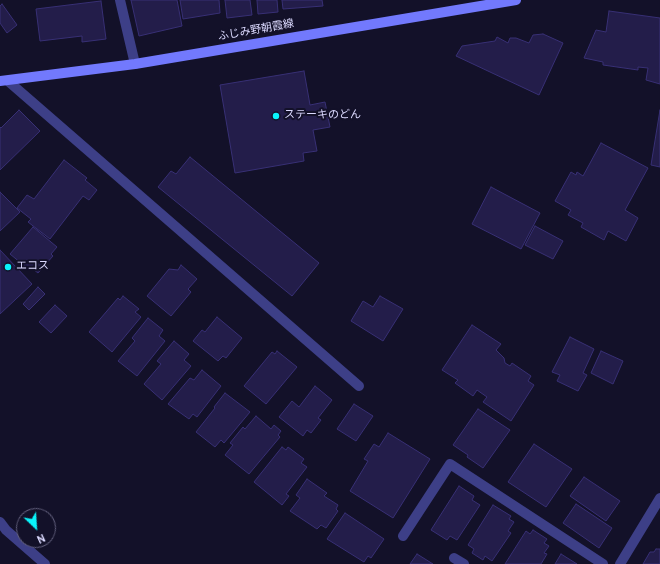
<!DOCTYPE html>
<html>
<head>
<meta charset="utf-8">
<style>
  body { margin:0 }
  #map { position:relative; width:660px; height:564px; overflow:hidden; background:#131129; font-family:Overpass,sans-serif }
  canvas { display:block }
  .north { position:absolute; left:16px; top:508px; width:40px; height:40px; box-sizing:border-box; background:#131129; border:1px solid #63617e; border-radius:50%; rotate:155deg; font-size:11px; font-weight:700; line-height:16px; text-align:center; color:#dbd9fe }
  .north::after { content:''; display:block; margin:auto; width:14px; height:18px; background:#09f4fb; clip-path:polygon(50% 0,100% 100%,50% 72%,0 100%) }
</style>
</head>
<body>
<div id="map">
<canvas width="660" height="564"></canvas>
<div class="north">N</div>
</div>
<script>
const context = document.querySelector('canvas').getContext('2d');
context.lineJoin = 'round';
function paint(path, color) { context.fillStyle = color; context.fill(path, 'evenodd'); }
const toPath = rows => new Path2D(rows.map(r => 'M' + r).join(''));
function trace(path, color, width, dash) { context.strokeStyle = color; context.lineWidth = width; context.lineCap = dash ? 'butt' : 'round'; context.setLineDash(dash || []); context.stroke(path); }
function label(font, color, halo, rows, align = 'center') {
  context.font = font + ' Overpass,"Noto Sans JP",sans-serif'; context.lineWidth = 4; context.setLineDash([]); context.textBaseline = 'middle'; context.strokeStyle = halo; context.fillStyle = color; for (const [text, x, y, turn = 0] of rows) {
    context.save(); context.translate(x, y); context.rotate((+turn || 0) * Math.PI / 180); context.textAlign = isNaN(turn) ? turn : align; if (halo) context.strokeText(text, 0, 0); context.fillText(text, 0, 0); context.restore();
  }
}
const building = toPath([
  [131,0,177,0,182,26,139,36,131,0],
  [180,0,219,0,220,13,183,19,180,0],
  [225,0,250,0,252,15,227,18,225,0],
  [257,0,277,0,278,12,258,14,257,0],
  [282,0,322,0,323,6,283,9,282,0],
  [101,1,106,39,82,42,82,36,40,41,36,9,101,1],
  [2,4,17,25,7,33,0,23,0,6,2,4],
  [609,11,660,18,660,84,646,80,648,68,638,67,638,70,603,65,603,62,584,58,596,30,606,32,609,11],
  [543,34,563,43,539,95,456,56,462,46,495,41,497,37,508,43,510,38,516,38,529,43,533,35,543,34],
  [304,71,310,105,325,102,330,127,313,130,317,151,303,153,304,161,235,173,220,85,304,71],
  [19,110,40,131,0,170,0,127,1,128,19,110],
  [660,110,660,167,651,165,660,110],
  [601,143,648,168,625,210,638,218,626,241,608,231,604,240,581,227,583,223,568,215,571,210,555,201,571,172,576,175,577,172,583,176,601,143],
  [190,157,319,263,292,296,158,187,171,171,176,174,190,157],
  [64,160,87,178,85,180,97,190,89,200,83,196,50,239,28,222,31,219,17,208,27,195,34,199,64,160],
  [491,187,540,213,521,249,472,224,491,187],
  [0,192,20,212,0,231,0,192],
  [535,226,563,241,553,259,525,245,535,226],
  [33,227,57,247,51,254,53,256,38,273,29,266,27,268,10,254,33,227],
  [0,250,32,284,0,314,0,250],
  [181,265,197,279,188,289,191,292,171,316,147,296,169,269,178,270,181,265],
  [38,287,45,294,29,310,23,304,38,287],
  [123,296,139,309,135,312,141,317,112,352,89,332,118,298,120,300,123,296],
  [380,296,403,309,383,341,351,321,363,301,373,307,380,296],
  [55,305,67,316,51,333,39,322,55,305],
  [217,317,242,338,226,358,223,356,218,361,193,341,202,330,205,332,217,317],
  [148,318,163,330,159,336,165,341,137,376,118,361,135,341,132,338,148,318],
  [472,325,501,344,496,350,504,358,505,363,510,366,512,363,531,376,528,381,534,385,511,421,483,402,487,397,477,390,473,396,455,383,458,380,442,370,472,325],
  [570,337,594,349,583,373,587,375,578,391,557,381,560,375,552,372,570,337],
  [174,341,189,354,184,360,191,366,162,400,144,384,161,364,157,361,174,341],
  [277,351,297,367,266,404,244,386,272,352,275,354,277,351],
  [601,351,623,361,613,384,591,373,601,351],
  [202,370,221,386,197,417,193,414,189,419,168,404,190,378,194,380,202,370],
  [315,386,332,400,318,418,321,420,311,433,307,430,303,436,279,417,292,401,299,407,315,386],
  [225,393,250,412,224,443,221,440,215,447,196,432,215,408,214,407,225,393],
  [354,404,373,416,356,441,337,429,354,404],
  [478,409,510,430,483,468,467,457,468,455,453,445,478,409],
  [256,416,271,429,274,425,281,431,278,435,280,437,249,474,225,455,233,445,230,443,243,427,245,429,256,416],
  [388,433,430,459,393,518,350,491,368,461,364,459,374,444,379,447,388,433],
  [534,444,572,469,546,507,508,482,534,444],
  [282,447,286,450,288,447,304,459,301,463,307,467,286,494,289,496,282,505,254,482,282,447],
  [584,477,620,501,606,521,570,496,584,477],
  [307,479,327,493,324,496,338,505,336,509,338,511,326,528,321,525,317,529,290,511,300,498,296,495,307,479],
  [459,486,474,496,472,500,480,505,457,540,450,536,447,540,431,530,459,486],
  [576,504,612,528,599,548,563,523,576,504],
  [493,505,511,516,509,519,514,522,508,531,511,533,492,561,485,556,483,560,472,553,474,549,468,545,493,505],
  [345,513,384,539,371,558,368,556,364,562,327,539,345,513],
  [533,530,547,539,544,543,549,546,544,553,547,554,541,564,505,564,526,531,530,534,533,530],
  [656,549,660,549,660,564,643,564,650,552,654,552,656,549],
  [417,554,433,564,410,564,417,554],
  [561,554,577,564,555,564,561,554]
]);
paint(building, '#231d4a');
trace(building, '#383075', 1);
trace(toPath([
  [454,558,464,564]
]), '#3d3f87', 10);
trace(toPath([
  [120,0,135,64],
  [8,81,359,386],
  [0,522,6,530,45,564],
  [403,536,450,464,603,564]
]), '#3d3f87', 10);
trace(toPath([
  [620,564,660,498]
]), '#3d3f87', 10);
trace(toPath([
  [0,81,135,64,516,0]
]), '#7279fd', 10);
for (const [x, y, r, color] of [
  [276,116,4,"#09f4fb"],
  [8,267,4,"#09f4fb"]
]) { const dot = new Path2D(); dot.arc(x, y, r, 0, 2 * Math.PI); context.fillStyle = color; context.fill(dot); trace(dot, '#131129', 1.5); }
label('11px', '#dbd9fe', '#131129', [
  ["ふじみ野朝霞線",256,31,-10]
]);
label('11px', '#dbd9fe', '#131129', [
  ["ステーキのどん",284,116],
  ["エコス",16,267]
], 'left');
</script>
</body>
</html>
